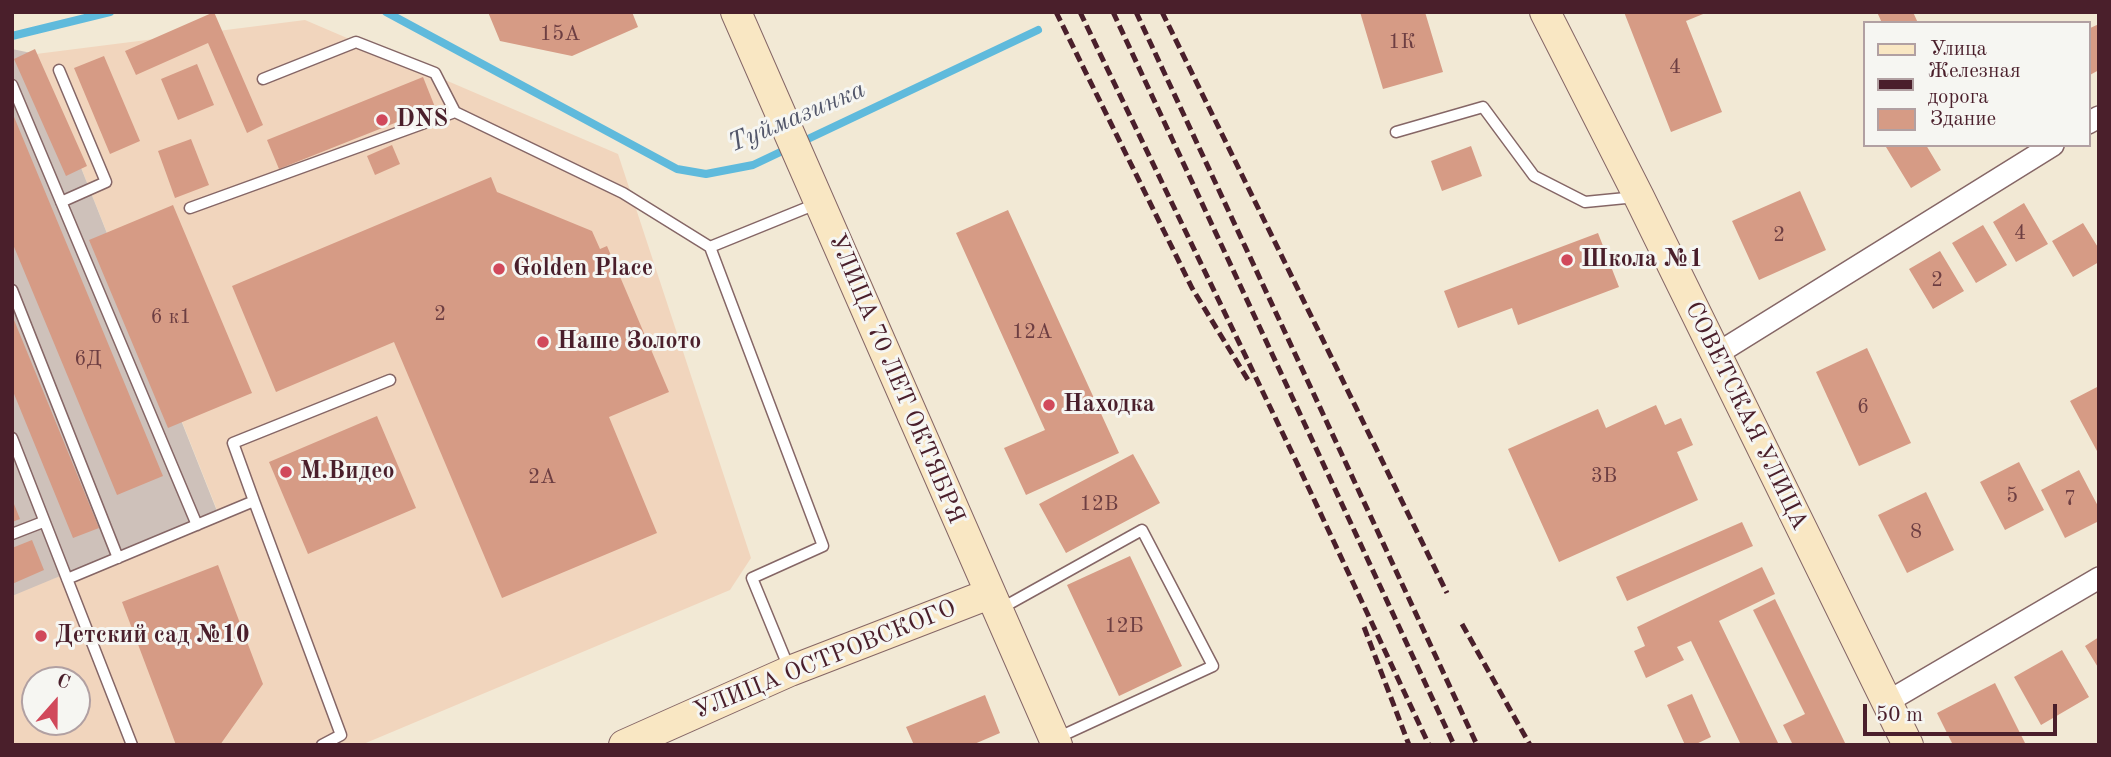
<!DOCTYPE html>
<html>
<head>
<meta charset="utf-8">
<style>
  body { margin:0 }
  #map { position:relative; width:2111px; height:757px; overflow:hidden; background:#f2e9d5; font-family:"Old Standard TT",serif }
  canvas { display:block }
  .frame { position:absolute; inset:0; border:14px solid #4a1f2b; pointer-events:none }
  .legend { position:absolute; left:1863px; top:21px; width:228px; height:126px; box-sizing:border-box; background:#f6f6f2; border:2px solid #b1a0a2; margin:0; padding:9px 12px; list-style:none; font-size:21px; color:#4a1f2b }
  .legend li { display:flex; align-items:center; gap:14px; height:35px }
  .legend b { width:35px; border:2px solid #b1a0a2 }
  .north { position:absolute; left:21px; top:666px; width:70px; height:70px; box-sizing:border-box; background:#f6f6f2; border:2px solid #b1a0a2; border-radius:50%; rotate:21deg; font-size:19px; font-weight:700; line-height:28px; text-align:center; color:#4a1f2b }
  .north::after { content:''; display:block; margin:auto; width:24px; height:32px; background:#d1495b; clip-path:polygon(50% 0,100% 100%,50% 72%,0 100%) }
  .scale { position:absolute; left:1863px; top:704px; width:194px; height:32px; box-sizing:border-box; border:4px solid #4a1f2b; border-top:0; padding-left:9px; font-size:21px; line-height:24px; white-space:nowrap; color:#4a1f2b; -webkit-text-stroke:5px #f6f6f2; paint-order:stroke }
</style>
</head>
<body>
<div id="map">
<canvas width="2111" height="757"></canvas>
<div class="frame"></div>
<ul class="legend">
<li><b style="height:9px;background:#f9e7c3"></b>Улица</li>
<li><b style="height:9px;background:#4a1f2b"></b>Железная дорога</li>
<li><b style="height:19px;background:#d69b85"></b>Здание</li>
</ul>
<div class="north">С</div>
<div class="scale">50 m</div>
</div>
<script>
const context = document.querySelector('canvas').getContext('2d');
context.lineJoin = 'round';
function paint(path, color) { context.fillStyle = color; context.fill(path, 'evenodd'); }
const toPath = rows => new Path2D(rows.map(r => 'M' + r).join(''));
function trace(path, color, width, dash) { context.strokeStyle = color; context.lineWidth = width; context.lineCap = dash ? 'butt' : 'round'; context.setLineDash(dash || []); context.stroke(path); }
function label(font, color, halo, rows, align = 'center') {
  context.font = font + ' "Old Standard TT",serif'; context.lineWidth = 6; context.setLineDash([]); context.textBaseline = 'middle'; context.strokeStyle = halo; context.fillStyle = color; for (const [text, x, y, turn = 0] of rows) {
    context.save(); context.translate(x, y); context.rotate((+turn || 0) * Math.PI / 180); context.textAlign = isNaN(turn) ? turn : align; if (halo) context.strokeText(text, 0, 0); context.fillText(text, 0, 0); context.restore();
  }
}
paint(toPath([
  [305,20,618,154,751,558,730,590,361,745,12,745,12,592,47,581,217,510,36,54],
  [35,680,77,680,77,722,35,722]
]), '#f1d5bd');
paint(toPath([
  [12,49,36,54,217,511,12,596]
]), '#cec1ba');
trace(toPath([
  [386,12,677,169,706,174,753,165,1038,30],
  [12,36,110,12]
]), '#5fbadc', 8);
paint(toPath([
  [214,12,263,125,247,133,208,43,136,75,125,51],
  [488,12,632,12,638,27,572,56,500,41],
  [1360,12,1425,12,1443,72,1383,89],
  [1624,12,1708,12,1686,21,1722,112,1671,132],
  [1877,12,1913,12,1918,23,1882,23],
  [2099,24,2099,70,2088,76,2088,29],
  [35,49,87,166,66,176,14,59],
  [104,56,140,141,110,154,74,68],
  [197,64,214,105,178,120,161,79],
  [423,77,435,107,279,169,267,140],
  [12,112,163,476,117,495,12,242],
  [191,139,209,185,175,198,158,151],
  [392,145,400,164,375,175,367,156],
  [1888,145,1926,145,1941,170,1911,188,1886,147],
  [1471,146,1482,176,1442,191,1431,161],
  [491,177,497,192,592,231,600,249,607,246,669,392,609,417,657,533,502,598,394,342,276,392,232,286],
  [1800,191,1826,250,1759,280,1732,221],
  [2024,203,2048,244,2016,262,1993,222],
  [173,205,252,393,168,428,89,240],
  [1008,210,1119,453,1026,495,1004,448,1045,430,956,233],
  [2083,223,2099,249,2099,262,2073,277,2052,241],
  [1983,225,2007,265,1976,283,1952,243],
  [1598,233,1619,287,1518,325,1512,308,1458,328,1444,291],
  [1940,251,1964,291,1933,309,1909,269],
  [12,315,99,528,73,538,12,389],
  [1867,348,1911,443,1859,466,1816,372],
  [2099,386,2099,450,2097,451,2070,401],
  [1656,405,1665,425,1681,418,1693,445,1677,452,1698,500,1559,562,1508,449,1598,409,1606,428],
  [377,416,416,508,308,554,269,462],
  [1133,454,1160,503,1066,553,1039,504],
  [2019,462,2044,510,2005,530,1980,482],
  [2079,470,2099,508,2099,521,2065,538,2041,490],
  [1926,492,1954,550,1907,573,1878,515],
  [12,499,20,519,12,522],
  [1742,522,1753,546,1627,601,1616,577],
  [32,540,44,570,12,584,12,548],
  [1130,556,1182,666,1119,696,1067,585],
  [218,565,263,684,220,745,176,745,122,602],
  [1762,567,1775,594,1719,621,1779,745,1741,745,1691,641,1677,647,1684,660,1646,678,1634,651,1645,646,1637,627],
  [1775,599,1846,745,1793,745,1783,725,1805,714,1753,610],
  [2099,637,2099,669,2085,646],
  [2062,650,2089,697,2041,725,2014,677],
  [1995,683,2026,745,1953,745,1937,713],
  [1692,694,1711,737,1694,745,1685,745,1667,705],
  [985,695,1000,733,972,745,914,745,906,727]
]), '#d69b85');
const lane = toPath([
  [59,70,106,182,61,202],
  [263,79,356,42,435,73,455,112],
  [12,85,197,525],
  [1396,132,1483,107,1534,176,1585,202,1636,197],
  [190,208,455,112,623,193,710,247],
  [12,290,118,558],
  [12,438,132,745],
  [254,501,233,443,390,380],
  [12,534,43,522],
  [67,579,254,501,341,735,322,745],
  [1000,609,1142,530,1213,666,1057,738],
  [789,668,752,578,823,546,710,247,816,204]
]);
const street = toPath([
  [2088,123,2099,117],
  [1715,355,2053,145],
  [1887,702,2099,578]
]);
const secondary = toPath([
  [736,12,1057,745],
  [1545,12,1639,197,1908,745],
  [624,745,790,671,989,594]
]);
trace(lane, '#856666', 13);
trace(street, '#856666', 24);
trace(secondary, '#856666', 32);
trace(lane, '#fff', 10);
trace(street, '#fff', 21);
trace(secondary, '#f9e7c3', 30);
trace(toPath([
  [1056,12,1192,288,1248,380],
  [1080,12,1296,461,1429,745],
  [1113,12,1454,745],
  [1136,12,1477,745],
  [1162,12,1447,593],
  [1462,624,1530,745],
  [1364,627,1409,745]
]), '#4a1f2b', 5, [10, 5]);
for (const [x, y, r, color] of [
  [382,120,7,"#d1495b"],
  [1567,260,7,"#d1495b"],
  [499,269,7,"#d1495b"],
  [543,342,7,"#d1495b"],
  [1049,405,7,"#d1495b"],
  [286,472,7,"#d1495b"],
  [41,636,7,"#d1495b"]
]) { const dot = new Path2D(); dot.arc(x, y, r, 0, 2 * Math.PI); context.fillStyle = color; context.fill(dot); trace(dot, '#f6f6f2', 2.5); }
label('21px', '#6d3e42', null, [
  ["15А",560,34],
  ["1К",1402,42],
  ["4",1675,67],
  ["4",2020,233],
  ["2",1779,235],
  ["2",1937,280],
  ["2",440,314],
  ["6 к1",171,317],
  ["12А",1032,332],
  ["6Д",88,359],
  ["6",1863,407],
  ["3В",1604,476],
  ["2А",542,477],
  ["5",2012,496],
  ["7",2070,499],
  ["12В",1099,504],
  ["8",1916,532],
  ["12Б",1124,626]
]);
label('bold 24px', '#4a1f2b', '#f6f6f2', [
  ["DNS",396,120],
  ["Школа №1",1581,260],
  ["Golden Place",513,269],
  ["Наше Золото",557,342],
  ["Находка",1063,405],
  ["М.Видео",300,472],
  ["Детский сад №10",55,636]
], 'left');
label('24px', '#4a1f2b', '#f6f6f2', [
  ["УЛИЦА 70 ЛЕТ ОКТЯБРЯ",896,379,67],
  ["СОВЕТСКАЯ УЛИЦА",1746,416,64],
  ["УЛИЦА ОСТРОВСКОГО",825,660,-22]
]);
label('italic 26px', '#515569', '#f6f6f2', [
  ["Туймазинка",797,117,-23]
]);
</script>
</body>
</html>
